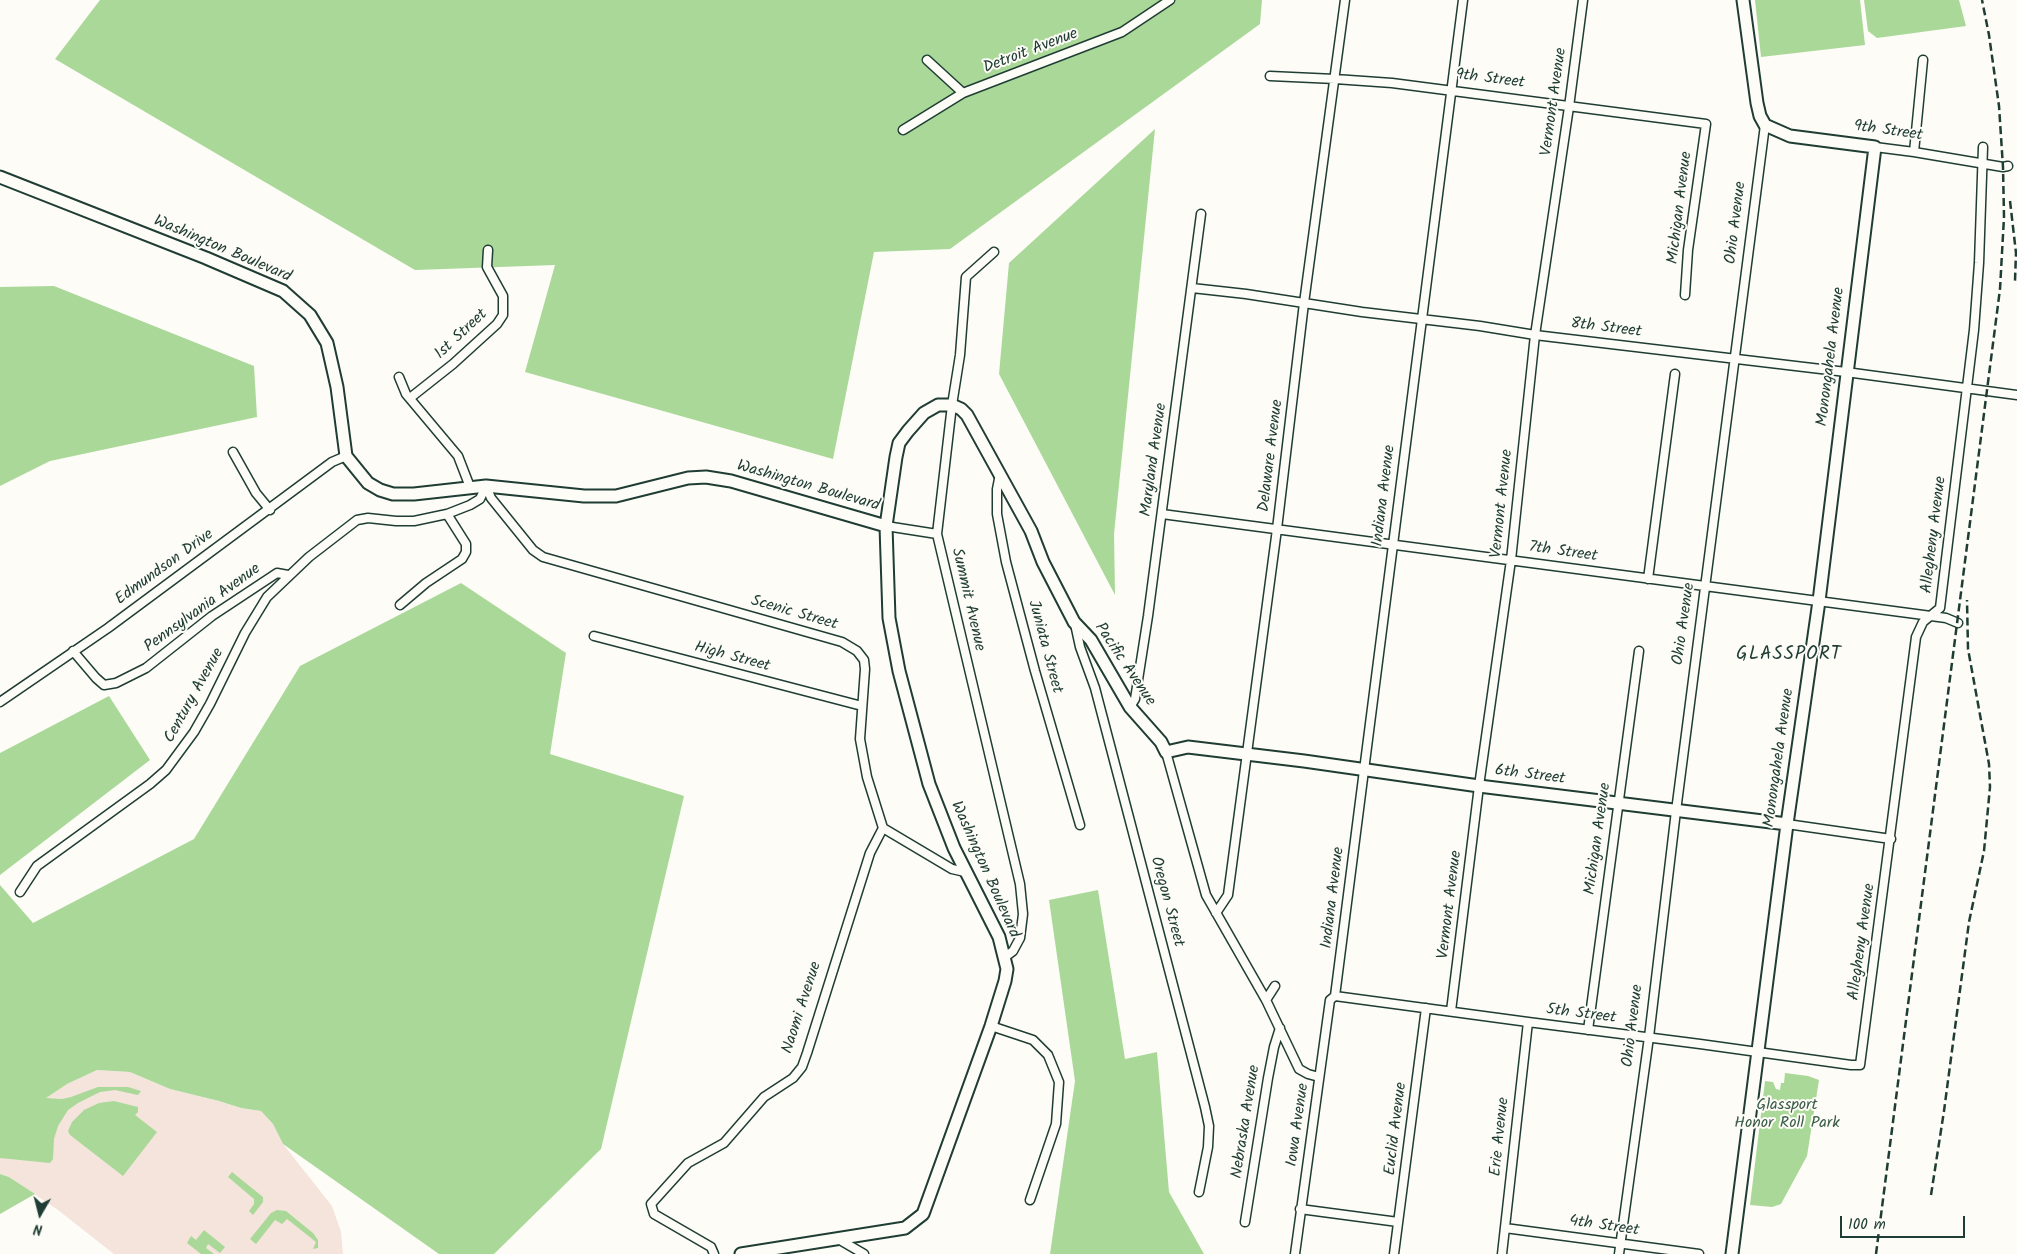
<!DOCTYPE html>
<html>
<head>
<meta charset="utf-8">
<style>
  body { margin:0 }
  #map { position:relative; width:2017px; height:1254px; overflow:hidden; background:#fdfcf7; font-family:Kalam,sans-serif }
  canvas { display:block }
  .north { position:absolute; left:15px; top:1189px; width:50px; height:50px; -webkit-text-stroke:4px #fdfcf7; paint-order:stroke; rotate:188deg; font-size:14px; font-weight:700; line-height:20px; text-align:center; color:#1f3d34 }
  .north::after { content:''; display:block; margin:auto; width:18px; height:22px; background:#1f3d34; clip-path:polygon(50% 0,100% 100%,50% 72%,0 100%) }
  .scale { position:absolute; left:1840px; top:1216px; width:125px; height:22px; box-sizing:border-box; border:2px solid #1f3d34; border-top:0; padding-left:6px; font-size:15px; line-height:18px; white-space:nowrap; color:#1f3d34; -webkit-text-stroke:4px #fdfcf7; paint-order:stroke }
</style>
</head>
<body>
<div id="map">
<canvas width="2017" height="1254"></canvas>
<div class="north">N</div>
<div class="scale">100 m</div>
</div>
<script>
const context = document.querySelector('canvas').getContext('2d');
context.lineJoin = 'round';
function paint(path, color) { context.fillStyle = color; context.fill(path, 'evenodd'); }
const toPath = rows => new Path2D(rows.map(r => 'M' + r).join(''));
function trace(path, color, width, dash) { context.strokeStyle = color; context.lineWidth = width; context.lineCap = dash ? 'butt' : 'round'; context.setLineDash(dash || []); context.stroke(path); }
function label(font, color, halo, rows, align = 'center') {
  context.font = font + ' Kalam,sans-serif'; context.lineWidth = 4; context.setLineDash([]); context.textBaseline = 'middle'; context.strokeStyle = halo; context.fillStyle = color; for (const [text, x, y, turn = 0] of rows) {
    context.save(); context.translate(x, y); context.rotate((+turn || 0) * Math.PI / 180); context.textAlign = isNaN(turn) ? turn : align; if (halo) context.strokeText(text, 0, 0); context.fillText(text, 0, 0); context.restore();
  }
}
paint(toPath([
  [97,1070,130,1072,170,1089,219,1101,241,1108,261,1111,273,1124,283,1144,332,1206,341,1232,343,1254,114,1254,58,1210,9,1177,0,1174,0,1108,45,1098,67,1084]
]), '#f5e4db');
paint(toPath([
  [100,0,1262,0,1260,24,950,249,874,252,833,459,525,372,555,265,415,270,55,59],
  [1755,0,1860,0,1865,45,1761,57],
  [1864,0,1959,0,1966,26,1877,38,1868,31],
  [1155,129,1114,534,1115,595,999,374,1009,263],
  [54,286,254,366,257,417,50,461,0,486,0,287],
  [461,583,566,653,550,754,684,796,601,1149,494,1254,439,1254,283,1144,273,1124,261,1111,241,1108,219,1101,170,1089,130,1072,97,1070,67,1084,46,1098,62,1099,71,1097,98,1087,128,1087,141,1091,138,1095,115,1090,100,1092,78,1103,68,1110,58,1126,54,1139,53,1159,50,1163,0,1158,0,885,33,923,194,839,300,666],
  [109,696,150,760,0,875,0,753],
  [1098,890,1125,1059,1157,1052,1169,1192,1204,1254,1050,1254,1075,1081,1049,900],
  [1785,1073,1808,1076,1819,1080,1807,1156,1781,1204,1772,1207,1750,1205,1765,1081,1773,1082,1776,1089,1780,1090,1781,1083,1784,1083],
  [114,1101,138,1107,138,1112,135,1115,157,1132,123,1176,70,1135,68,1131,72,1122,84,1110,99,1103],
  [232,1172,263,1197,263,1202,253,1215,249,1211,254,1204,254,1199,228,1177],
  [0,1174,9,1177,35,1194,0,1214],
  [277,1210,286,1211,313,1233,318,1240,318,1248,313,1249,316,1242,287,1219,282,1224,275,1220,256,1244,250,1239,271,1213],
  [204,1230,225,1247,220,1253,208,1244,206,1248,214,1254,201,1254,187,1243,191,1236,196,1240]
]), '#aad898');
const street = toPath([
  [927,60,963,93],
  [1270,76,1335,79,1392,83,1706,124,1688,250,1685,295],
  [903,130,963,93,1122,32,1170,0],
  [1875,147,1914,152,2003,167,2008,166],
  [1914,152,1923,60],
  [994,252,966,277,960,355,952,405,937,534,1020,884,1023,914,1020,938,1013,951,1005,957],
  [1192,288,1246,294,1362,312,1480,326,1535,335,1846,372,2017,395],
  [399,377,406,394,458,456,470,487],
  [410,398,453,364,497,324,503,315,503,296,487,267,488,250],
  [233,452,256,493,270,510],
  [1000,474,997,489,997,514,1006,562,1035,671,1080,825],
  [486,486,491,498,533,550,543,557,842,642,857,651,864,660,865,669,860,739,867,777,883,828,952,869,965,872],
  [1162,514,1946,618,1958,623],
  [886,526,937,534],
  [1648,579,1675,374],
  [400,605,426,583,462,559,466,552,466,544,447,514],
  [1075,624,1080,647,1095,688,1205,1107,1209,1126,1208,1147,1199,1192],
  [594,636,862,706],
  [73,651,96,678,104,685,116,683,146,668,212,616,277,573,288,575],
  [0,702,108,628,332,462,346,456],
  [1130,707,1135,699,1148,616,1201,214],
  [1166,752,1206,895,1266,1000,1299,1069,1308,1074,1319,1077],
  [1787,824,1891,839],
  [20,892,37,866,150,784,166,770,194,732,210,704,245,633,267,597,309,557,357,520,368,518,396,521,414,521,447,514,470,505,480,499,486,486],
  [1216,913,1228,895,1277,529,1304,303,1345,0],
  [1335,996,1463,0],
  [1266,1000,1275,986],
  [1451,1011,1479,786,1511,560,1535,335,1569,107,1583,0],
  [991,1026,1033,1040,1048,1055,1059,1082,1056,1124,1030,1200],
  [1588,1030,1639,651],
  [1300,1209,1398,1222],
  [1245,1222,1268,1078,1274,1047,1280,1028],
  [1505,1228,1699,1254],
  [840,1240,864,1254],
  [714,1254,711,1247,654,1214,651,1204,688,1163,724,1143,764,1097,793,1078,802,1067,807,1053,870,853,883,828],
  [1295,1254,1330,1000,1335,996,1528,1022,1700,1044,1851,1065,1860,1065,1916,637,1923,622,1940,608,1974,330,1979,263,1983,147],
  [1394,1254,1426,1008],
  [1502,1254,1528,1022],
  [1619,1254,1649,1037,1676,811,1765,125]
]);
const secondary = toPath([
  [0,177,206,258,283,291,310,315,327,343,337,387,346,456,368,483,380,490,393,494,414,494,486,486,584,496,616,496,688,478,706,477,731,481,886,526],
  [741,1254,905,1228,923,1214,991,1026,1005,981,1007,969,999,937,954,848,929,784,899,671,889,618,886,526,896,457,899,443,908,431,924,413,938,405,952,405,961,409,967,415,1031,531,1043,562,1074,622,1091,640,1130,707,1161,742,1166,752,1188,747,1304,761,1479,786,1787,824],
  [1732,1254,1787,824,1819,601,1875,147,1790,136,1765,125,1760,116,1757,103,1743,0]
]);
trace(street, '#1f3d34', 11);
trace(secondary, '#1f3d34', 15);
trace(street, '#fdfcf7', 8);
trace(secondary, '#fdfcf7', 11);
trace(toPath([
  [2010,201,2016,253,2015,281],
  [1931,1195,1944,1111,1969,922,1984,851,1990,787,1989,764,1968,649,1967,600],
  [1876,1254,2000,289,2004,217,2003,167,1999,106,1989,35,1982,0]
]), '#1f3d34', 2.5, [8, 4]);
label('16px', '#1f3d34', '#fdfcf7', [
  ["Detroit Avenue",1031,52,-21],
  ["9th Street",1490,80,7],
  ["Vermont Avenue",1555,102,-82],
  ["9th Street",1888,132,8],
  ["Michigan Avenue",1681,208,-83],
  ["Ohio Avenue",1737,223,-83],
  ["Washington Boulevard",222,250,23],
  ["8th Street",1606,329,7],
  ["1st Street",462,335,-43],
  ["Monongahela Avenue",1832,357,-83],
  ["Delaware Avenue",1272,456,-83],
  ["Maryland Avenue",1155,460,-82],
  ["Washington Boulevard",808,487,16],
  ["Indiana Avenue",1385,496,-83],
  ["Vermont Avenue",1503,504,-84],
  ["Allegheny Avenue",1935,535,-83],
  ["7th Street",1563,553,8],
  ["Edmundson Drive",165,568,-36],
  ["Summit Avenue",967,600,77],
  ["Pennsylvania Avenue",203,609,-36],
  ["Scenic Street",794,614,16],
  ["Ohio Avenue",1685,624,-82],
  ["Juniata Street",1044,647,75],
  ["High Street",732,658,15],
  ["Pacific Avenue",1124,665,56],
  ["Century Avenue",195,696,-61],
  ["Monongahela Avenue",1780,758,-82],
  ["6th Street",1530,776,7],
  ["Michigan Avenue",1599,839,-82],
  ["Washington Boulevard",984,870,66],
  ["Indiana Avenue",1334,898,-83],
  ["Oregon Street",1166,902,75],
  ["Vermont Avenue",1451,905,-83],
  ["Allegheny Avenue",1863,942,-82],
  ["Naomi Avenue",803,1008,-72],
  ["5th Street",1581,1015,7],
  ["Ohio Avenue",1634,1026,-83],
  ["Nebraska Avenue",1247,1122,-81],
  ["Iowa Avenue",1299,1125,-82],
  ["Euclid Avenue",1397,1129,-83],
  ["Erie Avenue",1501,1137,-84],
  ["4th Street",1604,1227,8]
]);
label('16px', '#3b5c48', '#fdfcf7', [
  ["Glassport",1787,1106],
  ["Honor Roll Park",1787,1124]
]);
context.letterSpacing = '1px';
label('19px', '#1f3d34', '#fdfcf7', [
  ["GLASSPORT",1789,656]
]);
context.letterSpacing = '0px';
</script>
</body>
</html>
